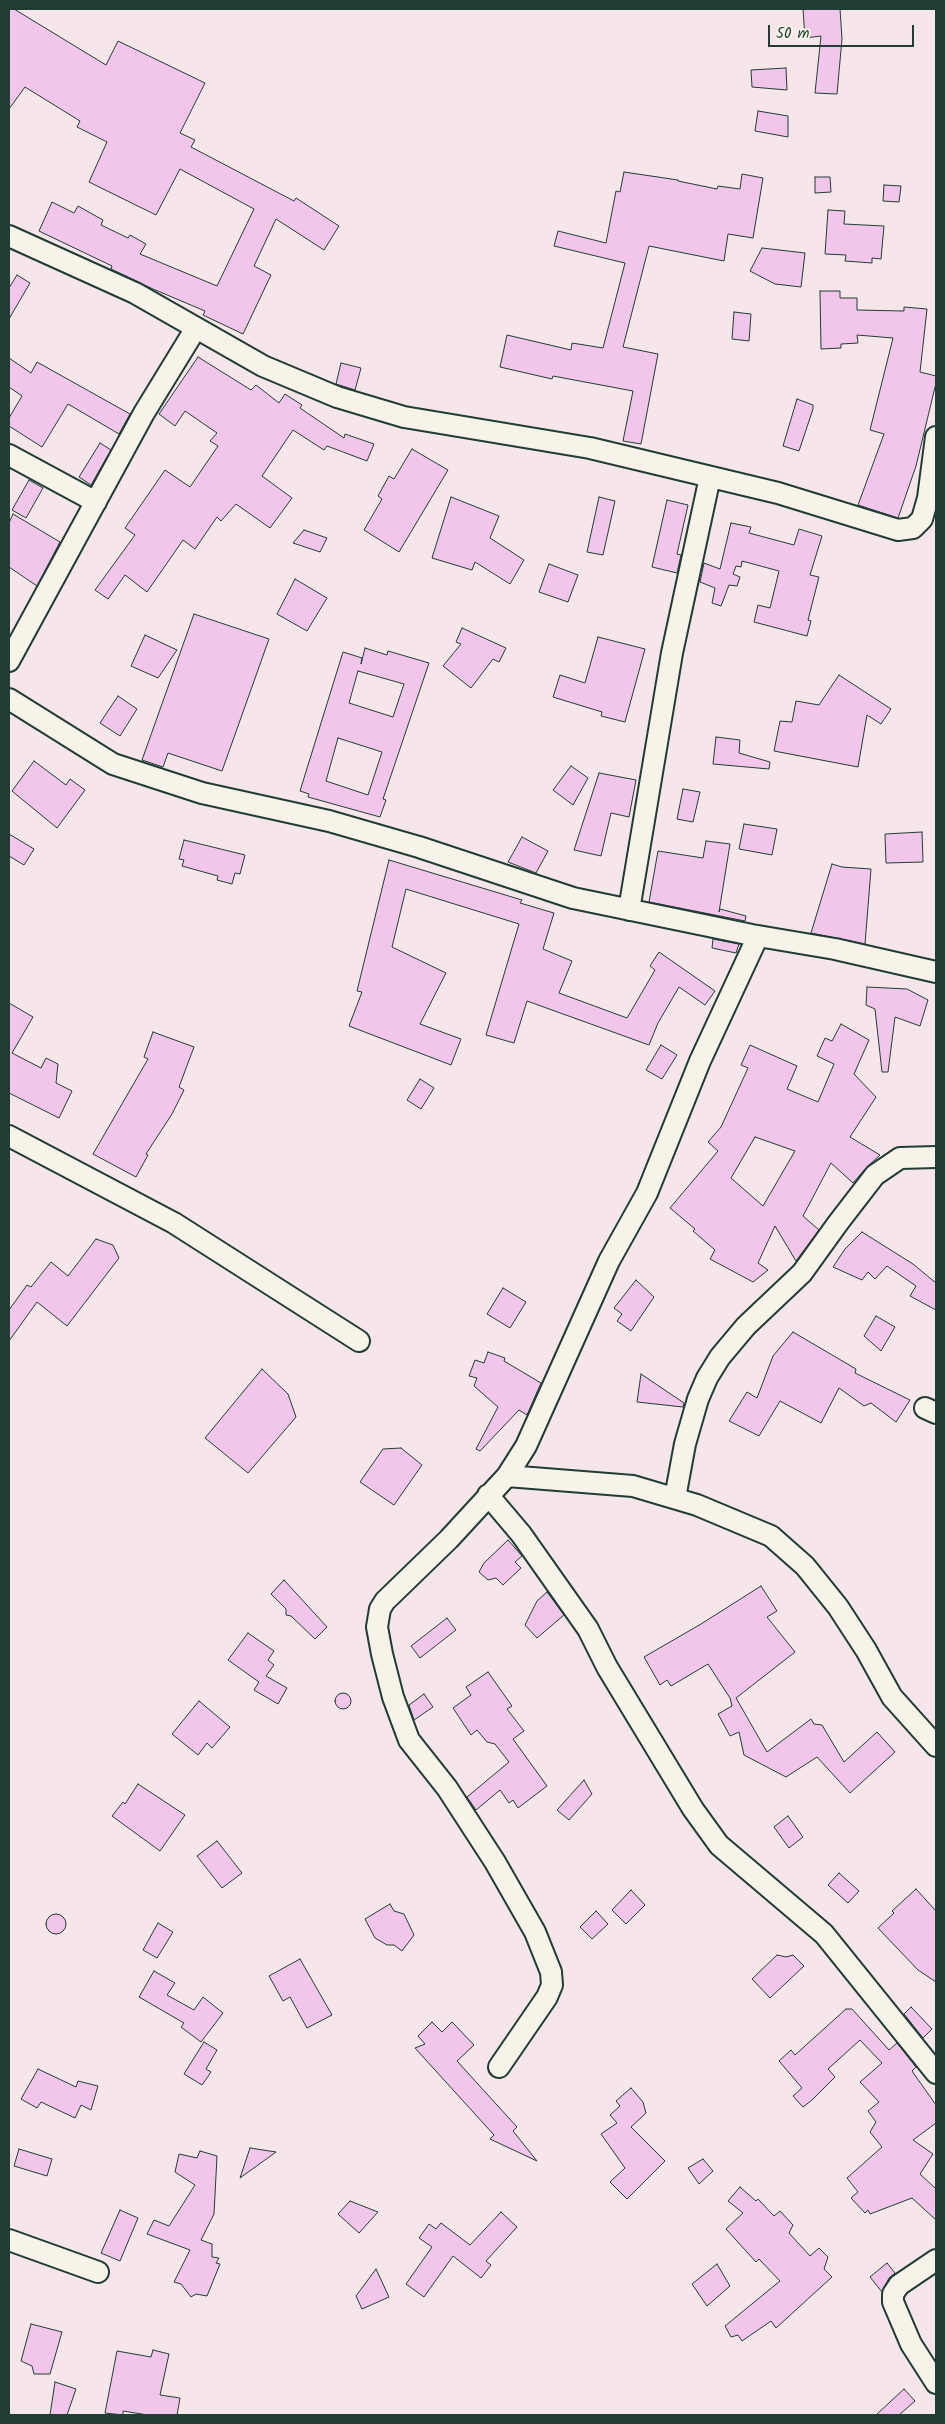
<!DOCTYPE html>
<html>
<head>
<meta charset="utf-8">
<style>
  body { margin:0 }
  #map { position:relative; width:945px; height:2424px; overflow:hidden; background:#f6e5e9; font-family:Kalam,sans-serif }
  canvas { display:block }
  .frame { position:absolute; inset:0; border:10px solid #1f3d34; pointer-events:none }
  .scale { position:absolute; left:768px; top:25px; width:146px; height:22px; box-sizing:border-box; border:2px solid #1f3d34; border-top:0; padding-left:6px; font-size:15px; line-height:18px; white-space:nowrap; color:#1f3d34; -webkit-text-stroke:4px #f7f3e8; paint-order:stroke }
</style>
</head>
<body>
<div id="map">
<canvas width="945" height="2424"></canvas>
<div class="frame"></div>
<div class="scale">50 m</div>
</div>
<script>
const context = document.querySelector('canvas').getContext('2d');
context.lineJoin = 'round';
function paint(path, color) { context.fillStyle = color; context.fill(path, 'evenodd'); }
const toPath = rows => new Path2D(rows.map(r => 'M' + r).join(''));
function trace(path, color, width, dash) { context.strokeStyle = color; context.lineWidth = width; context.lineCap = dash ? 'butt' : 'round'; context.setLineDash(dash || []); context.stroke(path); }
const building = toPath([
  [9,9,14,9,106,65,118,41,205,83,180,133,195,140,191,147,294,201,296,198,339,226,324,250,276,219,254,266,271,275,243,334,203,315,205,311,153,289,111,269,112,266,39,231,52,202,74,213,78,206,103,220,101,225,128,238,130,235,146,244,140,254,217,286,254,209,180,169,156,215,89,182,107,142,77,127,80,121,25,87,9,109,9,9],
  [803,9,840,9,842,39,837,94,815,93,821,36,805,38,803,9],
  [786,68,787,90,752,87,751,70,786,68],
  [758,111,788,116,788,137,755,131,758,111],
  [624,172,678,180,678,181,717,189,718,186,740,189,742,174,763,178,753,238,728,234,724,261,649,246,623,347,658,354,641,444,623,441,633,391,553,376,552,379,500,367,507,335,571,350,572,343,603,348,625,263,554,246,558,231,606,243,616,191,620,192,624,172],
  [815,177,830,177,831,192,815,193,815,177],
  [884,185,901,186,899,202,883,201,884,185],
  [828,210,845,211,844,224,884,226,881,259,872,258,872,263,845,261,846,255,825,254,828,210],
  [762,248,805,253,801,287,775,284,750,271,762,248],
  [17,275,30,283,9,319,9,288,17,275],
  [820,291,840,291,840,298,857,298,857,310,904,311,904,307,927,309,920,372,936,376,936,383,916,466,898,518,858,505,884,434,870,430,893,338,857,335,858,343,841,344,841,348,821,349,820,291],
  [734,312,751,314,749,341,732,339,734,312],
  [198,357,251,390,256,385,279,403,285,394,302,405,300,408,344,438,345,434,374,444,367,461,327,446,324,450,293,430,262,476,292,498,270,528,236,504,221,521,217,517,195,549,183,540,147,592,125,575,108,599,95,590,135,535,125,528,165,470,190,487,218,446,210,441,217,433,185,411,175,426,159,414,198,357],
  [9,358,31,373,37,362,130,414,119,434,68,404,42,447,9,426,9,418,22,396,9,387,9,358],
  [341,363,361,368,355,390,336,384,341,363],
  [797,399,813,405,813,409,799,451,783,446,797,399],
  [100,443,111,450,91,485,79,477,100,443],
  [412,449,448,470,399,552,364,530,382,499,378,496,389,476,394,479,412,449],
  [29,480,43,488,26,518,12,510,29,480],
  [451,497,499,516,490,538,524,560,510,584,475,562,472,570,432,558,451,497],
  [599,497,615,501,603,555,587,552,599,497],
  [667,500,688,505,677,554,681,555,677,573,652,567,667,500],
  [13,514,60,542,37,586,9,567,9,523,13,514],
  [731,523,751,527,749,533,794,545,799,529,822,536,810,575,819,577,808,620,811,621,807,636,754,622,758,605,770,608,779,571,742,561,741,567,736,566,733,574,740,577,737,586,729,585,721,606,712,603,715,588,700,582,704,563,720,569,731,523],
  [304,530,327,538,320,552,293,543,304,530],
  [549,564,578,575,568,602,539,592,549,564],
  [295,579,327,598,307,631,277,614,295,579],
  [194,614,269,639,222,771,168,753,163,767,142,760,194,614],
  [462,628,506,648,499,662,493,659,471,688,443,666,461,644,456,642,462,628],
  [145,635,177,650,158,678,131,666,145,635],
  [598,637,645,649,625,722,601,716,602,712,553,697,560,675,585,683,598,637],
  [365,648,387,655,388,651,429,663,383,799,386,800,380,817,308,797,309,794,300,791,343,652,362,658,361,664,365,648],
  [358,671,404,684,393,717,349,703,358,671],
  [338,738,382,752,368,795,326,781,338,738],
  [839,675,891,709,881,724,867,715,858,767,774,751,780,721,792,722,796,701,819,705,839,675],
  [118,696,137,709,120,736,100,723,118,696],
  [716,737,740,740,739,753,770,762,769,769,713,764,716,737],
  [34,761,66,785,70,779,85,790,57,828,12,791,34,761],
  [571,766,588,778,573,805,553,790,571,766],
  [599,773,636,780,629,817,611,813,601,856,574,850,599,773],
  [683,789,700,792,693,822,677,819,683,789],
  [744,824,777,829,772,855,739,849,744,824],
  [922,832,923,862,886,863,885,834,922,832],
  [9,834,34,849,24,865,9,856,9,834],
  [522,837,548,851,536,873,508,862,522,837],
  [184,840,245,855,240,874,235,873,232,884,217,880,218,876,182,866,184,860,179,859,184,840],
  [706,841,730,844,719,912,720,909,746,916,745,921,649,902,658,851,703,858,706,841],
  [389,860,522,900,520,903,554,913,543,949,572,961,559,993,627,1018,655,970,650,966,659,952,715,991,705,1005,679,987,658,1023,649,1045,527,1001,514,1043,486,1035,519,924,406,889,392,947,446,973,420,1024,461,1039,451,1065,349,1026,362,992,357,991,389,860],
  [832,864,842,867,871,869,865,944,811,933,832,864],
  [713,939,739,944,736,953,712,948,713,939],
  [867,987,907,989,928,1000,920,1026,895,1017,888,1072,882,1072,875,1009,866,1005,867,987],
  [9,1003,33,1017,12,1053,41,1068,46,1058,58,1064,56,1083,72,1091,59,1118,9,1093,9,1003],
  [841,1024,869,1040,854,1074,876,1097,850,1137,880,1155,866,1168,853,1183,831,1163,803,1216,819,1230,796,1261,775,1226,758,1263,768,1270,753,1282,710,1259,715,1250,693,1231,695,1229,670,1208,718,1151,708,1142,721,1127,748,1068,741,1065,750,1045,797,1066,787,1089,818,1102,834,1064,817,1056,825,1038,832,1041,841,1024],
  [755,1137,795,1151,763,1206,731,1178,755,1137],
  [153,1032,194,1047,179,1087,184,1090,172,1114,146,1154,148,1155,136,1177,93,1154,148,1059,144,1057,153,1032],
  [661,1045,677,1055,662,1079,646,1070,661,1045],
  [420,1079,434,1088,421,1109,407,1100,420,1079],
  [862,1232,913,1264,936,1283,936,1310,910,1296,916,1286,887,1266,875,1279,868,1272,862,1280,833,1267,845,1249,862,1232],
  [96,1239,113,1245,119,1258,67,1326,37,1302,9,1341,9,1310,27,1285,31,1287,51,1262,68,1276,96,1239],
  [636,1280,654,1297,631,1331,617,1321,622,1314,614,1308,636,1280],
  [503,1288,526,1302,510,1328,487,1314,503,1288],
  [876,1316,895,1327,881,1351,864,1336,876,1316],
  [793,1332,856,1369,855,1373,910,1400,896,1422,871,1403,864,1406,839,1388,821,1423,780,1401,759,1436,729,1421,747,1392,757,1398,773,1356,793,1332],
  [488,1352,505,1358,504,1361,541,1383,527,1415,519,1410,480,1451,476,1449,498,1407,474,1386,477,1378,469,1376,475,1360,484,1363,488,1352],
  [262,1369,288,1394,296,1417,248,1473,205,1438,262,1369],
  [641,1374,684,1403,683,1407,637,1402,641,1374],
  [401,1448,422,1465,394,1505,360,1482,383,1449,401,1448],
  [508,1540,522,1556,515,1562,521,1568,503,1585,496,1578,488,1580,479,1572,484,1563,508,1540],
  [284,1580,327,1627,315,1639,291,1616,286,1615,286,1609,271,1594,284,1580],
  [761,1586,777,1611,767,1617,795,1652,736,1698,767,1752,811,1719,814,1724,822,1725,844,1762,877,1732,895,1752,850,1793,817,1757,786,1777,744,1755,739,1732,730,1736,718,1714,732,1706,730,1698,708,1664,671,1686,667,1680,660,1685,644,1657,701,1624,761,1586],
  [547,1592,564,1615,537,1638,525,1625,537,1601,547,1592],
  [447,1618,456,1630,420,1658,411,1646,447,1618],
  [248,1633,274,1651,268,1660,274,1665,266,1676,287,1688,278,1704,254,1690,259,1682,228,1660,248,1633],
  [488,1672,512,1706,507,1709,524,1731,513,1739,547,1786,518,1808,513,1800,509,1803,500,1790,476,1810,467,1797,509,1762,495,1744,487,1742,477,1730,471,1735,453,1708,471,1695,466,1687,488,1672],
  '335 1701a8 8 0 1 1 16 0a8 8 0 1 1-16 0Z',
  [424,1694,433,1707,414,1720,409,1705,424,1694],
  [199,1701,230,1727,212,1748,207,1743,198,1755,172,1734,199,1701],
  [584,1780,592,1794,569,1820,557,1810,584,1780],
  [138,1784,185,1815,160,1851,112,1816,123,1802,125,1804,138,1784],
  [788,1816,803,1837,789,1848,774,1827,788,1816],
  [217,1841,242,1873,222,1888,197,1856,217,1841],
  [839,1873,859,1891,848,1903,828,1885,839,1873],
  [916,1889,936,1911,936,1982,918,1970,878,1928,894,1913,892,1911,916,1889],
  [631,1890,645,1905,626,1924,612,1910,631,1890],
  [390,1904,394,1911,404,1914,414,1935,402,1951,394,1945,387,1945,375,1938,365,1919,390,1904],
  [596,1911,608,1924,592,1939,580,1927,596,1911],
  '46 1924a10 10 0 1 1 20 0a10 10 0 1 1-20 0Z',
  [158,1923,173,1932,157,1958,143,1950,158,1923],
  [777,1955,786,1957,793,1955,804,1966,770,1998,752,1979,777,1955],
  [300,1959,332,2015,307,2028,290,1997,283,2001,269,1976,300,1959],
  [154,1971,175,1983,167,1995,194,2010,203,1997,223,2013,201,2042,181,2027,184,2023,139,1997,154,1971],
  [911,2007,932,2029,923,2038,904,2014,911,2007],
  [846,2009,852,2009,889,2050,897,2043,916,2067,912,2071,936,2105,936,2123,913,2140,933,2154,920,2174,936,2189,936,2220,912,2198,870,2214,868,2210,865,2213,851,2198,858,2192,847,2178,882,2147,870,2132,876,2122,868,2111,879,2102,860,2082,882,2063,860,2040,828,2069,835,2077,812,2100,803,2107,793,2096,802,2088,779,2061,791,2050,795,2055,846,2009],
  [432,2022,442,2032,452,2022,474,2045,457,2061,517,2127,513,2131,537,2161,490,2139,494,2135,415,2048,425,2044,418,2036,432,2022],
  [204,2042,217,2050,206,2069,211,2072,202,2085,184,2074,204,2042],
  [38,2069,76,2087,78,2081,98,2086,91,2110,81,2105,75,2118,41,2102,37,2108,21,2099,38,2069],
  [631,2088,643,2102,646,2113,631,2127,665,2161,627,2199,610,2182,625,2168,601,2134,617,2123,610,2115,620,2106,616,2101,631,2088],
  [250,2148,276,2152,240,2178,250,2148],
  [19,2149,52,2159,47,2176,14,2166,19,2149],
  [200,2151,217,2156,214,2214,201,2240,212,2244,212,2257,219,2258,216,2263,220,2264,207,2296,196,2294,191,2297,181,2284,174,2282,190,2250,147,2234,154,2220,169,2226,195,2185,175,2172,179,2154,197,2158,200,2151],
  [703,2159,713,2171,699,2184,688,2168,703,2159],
  [740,2187,756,2201,758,2199,774,2216,780,2211,793,2225,789,2233,810,2256,819,2248,828,2257,824,2269,832,2277,776,2328,771,2321,742,2341,738,2335,731,2337,725,2326,780,2281,759,2259,756,2262,726,2229,743,2213,728,2201,740,2187],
  [350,2201,378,2212,359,2233,338,2214,350,2201],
  [120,2210,138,2218,120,2261,101,2253,120,2210],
  [501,2212,517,2227,486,2261,491,2265,481,2278,453,2256,424,2297,406,2284,432,2247,419,2238,429,2224,436,2229,441,2223,470,2245,501,2212],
  [887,2263,895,2273,889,2278,882,2292,870,2277,887,2263],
  [717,2264,730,2286,707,2306,692,2284,717,2264],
  [376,2269,389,2297,362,2309,356,2296,376,2269],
  [31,2324,62,2332,50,2374,34,2374,32,2366,21,2361,31,2324],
  [153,2350,169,2354,160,2395,180,2398,177,2415,148,2415,123,2411,123,2415,105,2413,117,2351,151,2357,153,2350],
  [55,2382,76,2389,67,2415,50,2415,55,2382],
  [904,2389,915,2401,899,2415,876,2415,904,2389]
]);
paint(building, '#f2c5eb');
trace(building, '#1f3d34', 1);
const minor = toPath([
  [9,236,135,293,263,366,337,397,404,417,590,448,778,493,898,530,913,528,922,519,928,498,936,437],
  [9,455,96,502],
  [9,661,144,413,196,328],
  [9,699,113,764,202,793,329,821,419,847,573,898,752,935,835,949,936,972],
  [629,910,672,653,710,477],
  [9,1136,174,1223,359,1341],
  [925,1408,936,1413],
  [507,1476,633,1486,697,1505,771,1536,805,1566,838,1607,866,1650,892,1697,936,1746],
  [488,1495,521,1534,588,1629,607,1667,693,1809,719,1845,824,1934,936,2073],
  [675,1498,685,1444,698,1399,707,1378,720,1357,746,1326,802,1273,838,1223,875,1175,900,1158,936,1157],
  [499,2067,547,1997,552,1985,551,1972,535,1932,495,1862,447,1788,409,1740,393,1697,382,1654,377,1627,380,1609,385,1601,449,1539,507,1476,526,1446,609,1261,647,1193,700,1061,758,936],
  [9,2240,98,2272],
  [936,2260,899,2285,893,2294,893,2302,911,2344,936,2383]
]);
trace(minor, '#1f3d34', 24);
trace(minor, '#f7f3e8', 20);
</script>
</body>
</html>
